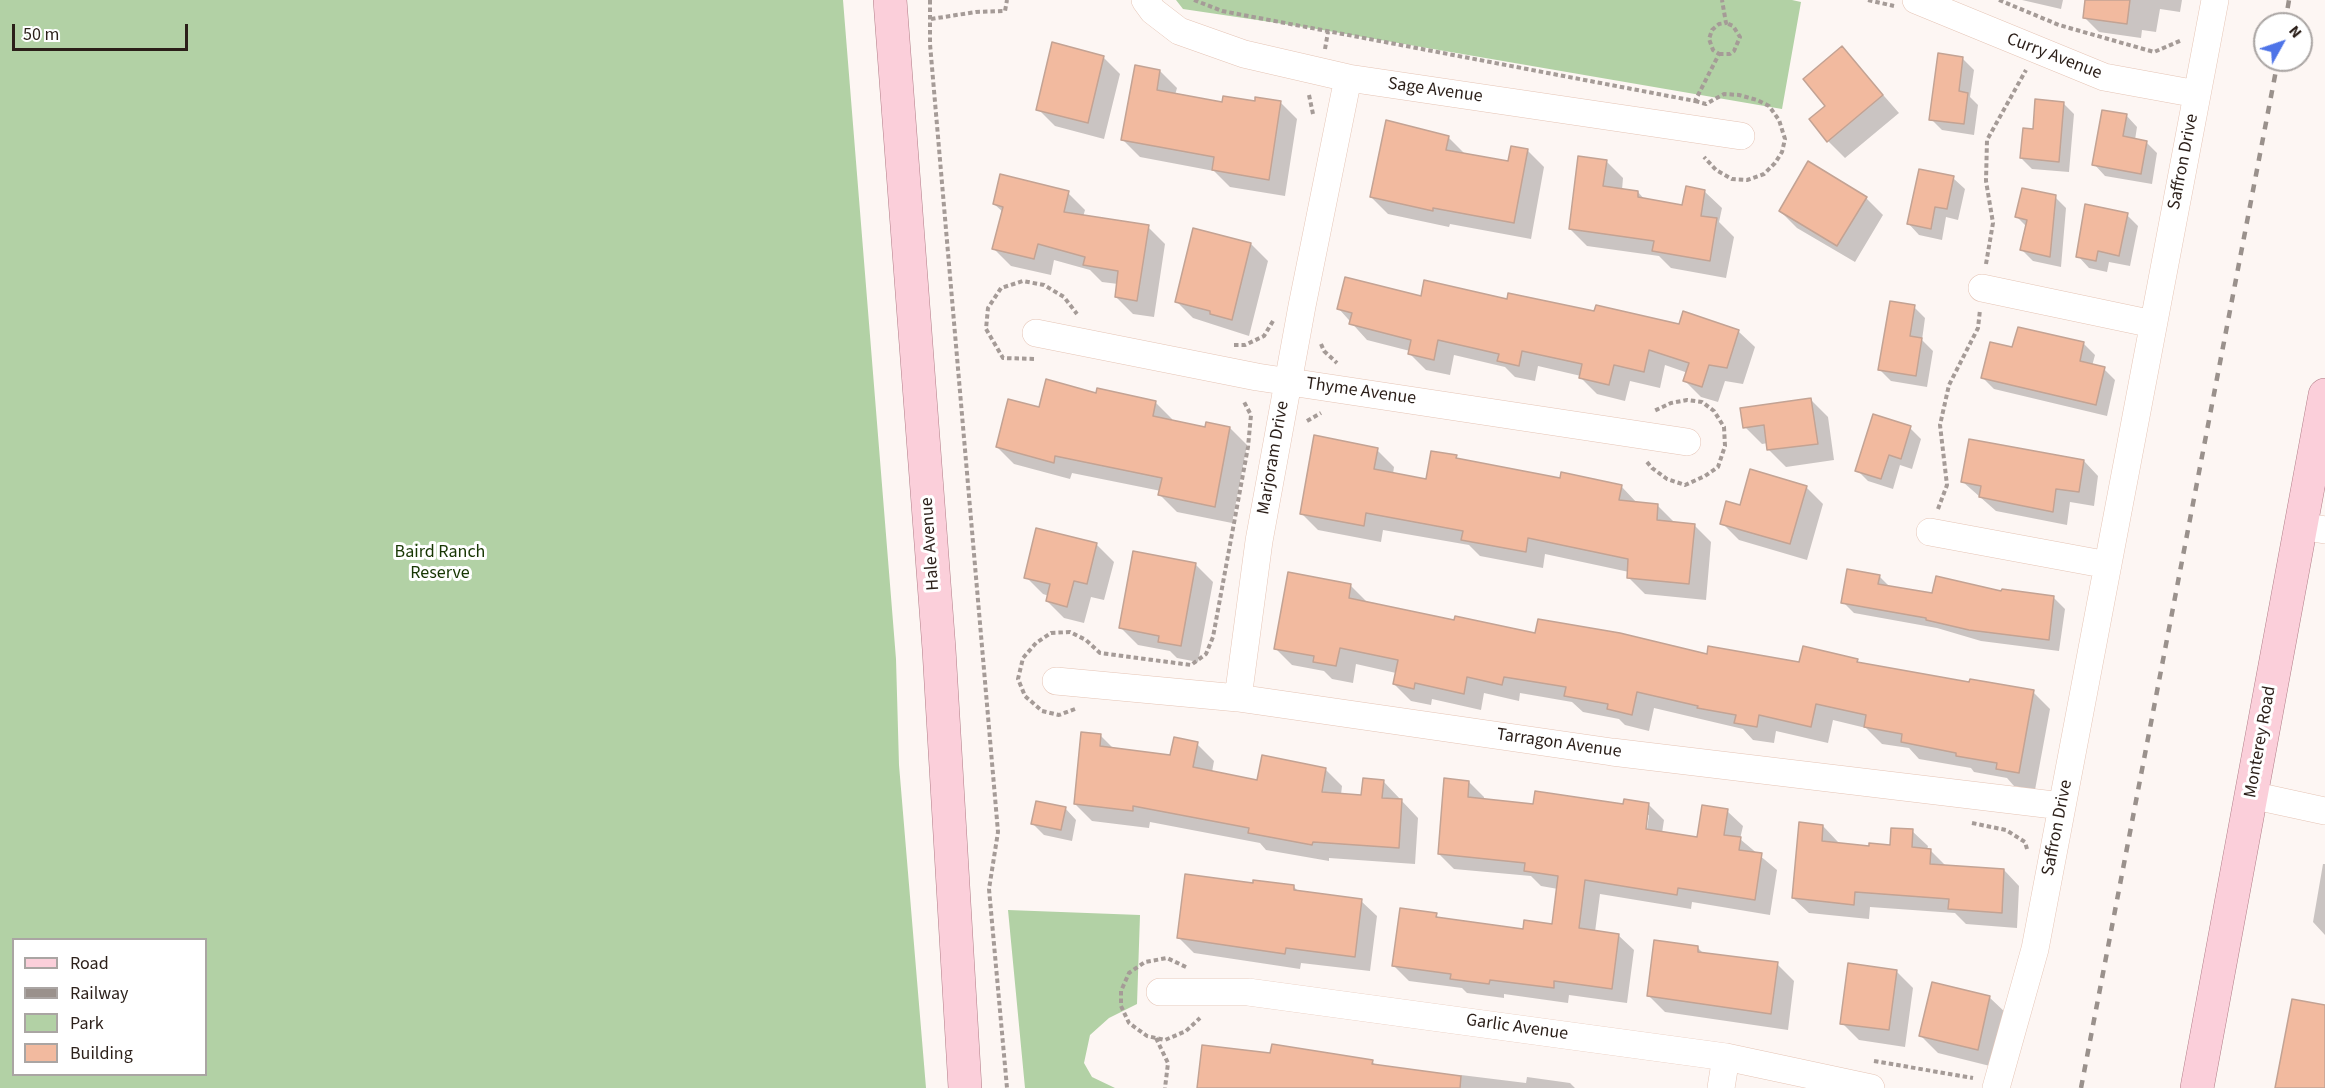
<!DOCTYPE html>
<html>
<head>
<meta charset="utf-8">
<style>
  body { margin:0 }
  #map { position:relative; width:2325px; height:1088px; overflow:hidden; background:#fdf6f3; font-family:"Source Sans 3",sans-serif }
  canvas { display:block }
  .legend { position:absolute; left:12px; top:938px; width:195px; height:138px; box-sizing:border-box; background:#fff; border:2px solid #aaa5a3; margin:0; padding:8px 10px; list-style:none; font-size:18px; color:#2b1f19 }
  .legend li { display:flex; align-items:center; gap:12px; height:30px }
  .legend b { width:30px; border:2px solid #aaa5a3 }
  .north { position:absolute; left:2253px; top:12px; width:60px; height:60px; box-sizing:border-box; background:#fff; border:2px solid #aaa5a3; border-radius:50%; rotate:50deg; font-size:16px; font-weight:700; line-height:24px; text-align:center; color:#2b1f19 }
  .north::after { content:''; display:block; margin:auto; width:21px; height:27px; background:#4e74e8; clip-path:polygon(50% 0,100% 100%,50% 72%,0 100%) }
  .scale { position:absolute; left:12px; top:24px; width:176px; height:27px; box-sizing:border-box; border:3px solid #2b1f19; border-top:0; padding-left:8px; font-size:18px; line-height:21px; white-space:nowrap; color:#2b1f19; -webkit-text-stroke:4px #fff; paint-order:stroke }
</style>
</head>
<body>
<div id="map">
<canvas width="2325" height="1088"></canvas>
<ul class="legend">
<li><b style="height:8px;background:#fbcfda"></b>Road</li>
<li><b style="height:8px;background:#9a918c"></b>Railway</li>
<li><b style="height:16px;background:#b2d1a5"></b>Park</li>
<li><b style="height:16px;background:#f2ba9f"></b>Building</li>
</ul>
<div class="north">N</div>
<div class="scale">50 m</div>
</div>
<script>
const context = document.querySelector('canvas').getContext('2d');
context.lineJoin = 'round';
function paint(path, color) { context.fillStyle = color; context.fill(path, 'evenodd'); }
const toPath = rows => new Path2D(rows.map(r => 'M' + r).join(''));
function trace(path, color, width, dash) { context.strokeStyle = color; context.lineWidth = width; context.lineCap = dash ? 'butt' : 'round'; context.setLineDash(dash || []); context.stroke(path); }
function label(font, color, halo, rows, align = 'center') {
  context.font = font + ' "Source Sans 3",sans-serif'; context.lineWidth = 6; context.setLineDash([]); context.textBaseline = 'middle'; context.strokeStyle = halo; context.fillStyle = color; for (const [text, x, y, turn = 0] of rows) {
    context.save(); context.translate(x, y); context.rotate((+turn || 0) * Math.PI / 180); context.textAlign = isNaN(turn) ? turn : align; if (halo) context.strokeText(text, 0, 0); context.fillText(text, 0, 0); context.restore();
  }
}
paint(toPath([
  [0,0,843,0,896,659,899,765,926,1088,0,1088],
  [14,940,206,940,206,1074,14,1074],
  [1176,0,1792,0,1801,2,1782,109,1311,28,1183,9],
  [1008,910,1140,915,1137,1004,1109,1018,1090,1035,1084,1063,1092,1077,1115,1088,1025,1088]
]), '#b2d1a5');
paint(toPath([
  [2022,0,2063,0,2061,9],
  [2087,0,2182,0,2180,12,2160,9,2156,32,2142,30,2141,38,2099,32,2084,17],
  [1842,48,1899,113,1845,158,1828,141,1828,106],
  [1103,57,1120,74,1104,139,1055,126,1038,109],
  [1962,58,1974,70,1970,97,1978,105,1974,135,1942,130,1931,119],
  [1160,71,1177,88,1175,95,1223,104,1280,102,1297,119,1285,196,1230,187,1214,171,1140,157,1123,140],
  [2063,103,2074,114,2069,172,2032,169,2021,158],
  [2126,115,2137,127,2135,140,2146,142,2157,153,2152,184,2105,176,2094,164],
  [1448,137,1466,155,1509,163,1527,150,1544,167,1531,239,1450,224,1449,227,1388,214,1371,197],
  [1606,161,1623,178,1622,190,1638,192,1645,200,1684,207,1704,191,1722,208,1719,222,1734,237,1726,278,1671,268,1659,256,1587,246,1570,229],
  [1953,178,1965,189,1958,220,1946,217,1942,240,1919,235,1908,223],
  [1068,193,1085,210,1083,217,1148,227,1165,244,1154,317,1133,314,1116,297,1118,284,1102,282,1090,270,1054,260,1051,275,1011,266,994,249,1003,212,994,204],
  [2055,197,2066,208,2061,267,2033,261,2022,250,2027,227,2017,217],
  [1866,198,1883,215,1855,262,1797,228,1780,211],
  [2127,215,2138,226,2130,266,2109,262,2107,272,2089,268,2078,256],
  [1251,244,1268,261,1249,336,1193,318,1176,301],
  [1422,298,1508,301,1680,326,1738,331,1755,347,1743,384,1725,381,1718,402,1701,397,1685,381,1688,373,1665,365,1660,388,1630,381,1625,401,1597,394,1581,378,1581,376,1538,366,1535,381,1515,377,1505,367,1454,355,1450,375,1426,370,1410,354,1410,351,1367,340,1339,309],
  [1914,307,1925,318,1922,340,1933,351,1927,387,1891,381,1880,370],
  [2084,344,2095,355,2092,366,2104,369,2115,380,2107,416,1994,389,1983,378,2013,349],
  [1098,395,1155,402,1172,419,1172,422,1206,429,1230,428,1247,445,1232,523,1177,512,1160,495,1161,491,1072,473,1070,479,1014,464,997,447,1040,409],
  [1811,400,1828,417,1834,460,1786,467,1769,450,1768,443,1762,444,1745,427],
  [1910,428,1921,439,1912,469,1900,465,1893,489,1868,481,1857,470],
  [1377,450,1394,467,1393,474,1427,481,1456,457,1459,460,1561,480,1621,486,1638,504,1658,506,1675,523,1694,525,1711,542,1706,600,1645,594,1628,577,1629,572,1545,554,1543,568,1480,556,1469,545,1383,530,1381,542,1318,530,1301,513],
  [2084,461,2098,476,2094,506,2070,502,2067,525,1996,511,1963,482],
  [1806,487,1823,504,1807,560,1739,540,1722,523,1741,507],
  [1037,530,1097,545,1114,562,1104,600,1091,597,1084,623,1064,618,1047,601,1049,596,1043,594,1026,577],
  [1196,565,1213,582,1198,662,1177,658,1170,651,1138,645,1121,628],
  [1880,577,1891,588,1933,595,2003,593,2053,597,2065,609,2059,651,1981,641,1937,628,1854,613,1843,602],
  [1350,585,1367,602,1455,622,1536,635,1708,656,1800,664,1857,661,1860,664,1970,684,2033,692,2050,709,2035,790,2014,786,2007,778,1974,772,1971,768,1919,759,1909,748,1882,744,1866,728,1833,720,1828,743,1776,731,1774,743,1753,740,1743,729,1654,708,1649,731,1625,725,1619,719,1583,712,1572,702,1520,693,1519,701,1484,693,1481,710,1432,699,1431,705,1411,701,1394,684,1396,673,1356,664,1353,683,1332,679,1324,671,1292,665,1275,648],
  [1101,736,1115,750,1172,757,1197,744,1214,761,1212,772,1258,782,1325,769,1342,786,1341,795,1363,797,1383,781,1418,818,1415,864,1329,858,1329,861,1266,850,1260,843,1150,822,1149,828,1092,821,1075,804],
  [1469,782,1484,797,1484,800,1535,805,1649,805,1664,820,1662,833,1698,839,1727,811,1743,826,1740,839,1777,870,1770,915,1692,902,1691,909,1600,894,1595,932,1618,935,1634,950,1627,1003,1569,995,1568,1003,1504,994,1504,998,1467,993,1462,988,1409,981,1394,966,1436,915,1440,919,1524,930,1553,926,1558,889,1541,886,1531,876,1454,869,1439,854],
  [1646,815,1649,815,1646,836,1643,836],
  [1065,808,1076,820,1072,841,1044,835,1033,824],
  [1823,826,1838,842,1838,844,1871,848,1892,846,1912,831,1928,846,1927,850,1930,850,1947,867,2004,870,2019,886,2017,928,1966,924,1955,913,1870,907,1869,919,1809,913,1793,898],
  [2323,864,2325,864,2325,935,2313,922],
  [1254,885,1294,887,1299,892,1361,901,1377,916,1370,971,1301,963,1300,969,1194,953,1179,938],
  [1698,948,1704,954,1777,964,1794,981,1788,1030,1665,1012,1648,995],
  [1896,971,1913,988,1905,1047,1859,1040,1842,1023],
  [1989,997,2007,1014,1994,1067,1938,1053,1921,1036],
  [1272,1055,1372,1061,1377,1067,1460,1078,1461,1075,1526,1083,1527,1077,1570,1083,1575,1088,1198,1088]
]), '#0003');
const building = toPath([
  [2085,0,2130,0,2127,24,2083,18,2085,0],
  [1052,42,1104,56,1088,123,1036,110,1052,42],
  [1842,46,1883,95,1827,142,1809,119,1825,106,1803,79,1842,46],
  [1938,53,1963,57,1959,91,1968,93,1964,124,1929,120,1938,53],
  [1135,65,1160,70,1157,90,1222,102,1223,96,1255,101,1255,97,1281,101,1269,180,1212,170,1214,157,1121,140,1135,65],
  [2035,99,2064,102,2059,162,2020,158,2023,128,2033,129,2035,99],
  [2102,110,2127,114,2123,136,2147,141,2141,174,2092,165,2102,110],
  [1386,120,1449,136,1446,150,1508,161,1511,146,1528,149,1514,223,1433,208,1433,211,1370,197,1386,120],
  [1578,156,1607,160,1603,186,1638,191,1638,197,1682,205,1686,186,1705,190,1701,216,1717,218,1710,261,1652,251,1654,241,1569,229,1578,156],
  [1808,161,1867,197,1837,246,1779,211,1808,161],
  [1919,169,1954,176,1947,209,1935,207,1931,229,1907,224,1919,169],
  [1000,174,1069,191,1064,212,1149,225,1137,301,1115,297,1118,271,1083,265,1085,257,1038,244,1034,259,992,249,1003,207,993,204,1000,174],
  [2022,188,2056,195,2050,257,2020,250,2027,220,2015,217,2022,188],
  [2085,204,2128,213,2119,256,2098,251,2096,261,2076,257,2085,204],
  [1193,228,1251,243,1232,320,1210,314,1210,311,1175,302,1193,228],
  [1345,277,1421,296,1424,280,1507,299,1508,293,1594,311,1596,305,1679,324,1683,311,1739,330,1727,368,1709,365,1702,387,1683,381,1689,363,1649,350,1644,372,1614,365,1609,385,1579,378,1582,364,1522,351,1519,366,1497,361,1499,354,1438,340,1434,360,1408,354,1411,340,1349,324,1352,313,1337,309,1345,277],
  [1890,301,1915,305,1910,336,1922,338,1916,376,1878,370,1890,301],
  [2018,327,2084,342,2080,361,2105,367,2096,405,1981,378,1990,342,2012,347,2018,327],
  [1046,379,1096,393,1097,388,1156,401,1153,416,1205,427,1206,422,1230,427,1215,507,1158,495,1162,478,1055,456,1054,463,996,447,1008,399,1039,407,1046,379],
  [1811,398,1818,444,1767,450,1764,425,1743,428,1740,408,1811,398],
  [1873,414,1911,426,1901,459,1889,455,1881,479,1855,471,1873,414],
  [1314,435,1378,448,1374,469,1426,479,1431,451,1457,455,1456,458,1560,478,1561,472,1622,485,1619,500,1658,504,1657,520,1695,524,1689,584,1627,578,1628,559,1528,538,1526,552,1461,540,1463,531,1366,513,1364,526,1300,514,1314,435],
  [1969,439,2084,460,2079,492,2056,489,2053,512,1979,497,1981,486,1961,482,1969,439],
  [1750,469,1807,486,1790,544,1720,524,1726,501,1740,505,1750,469],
  [1036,528,1097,543,1087,584,1074,581,1067,607,1046,601,1050,584,1024,578,1036,528],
  [1133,551,1196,563,1181,646,1158,642,1159,636,1119,628,1133,551],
  [1847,569,1880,575,1878,584,1932,593,1936,576,2001,591,2002,589,2054,596,2049,640,1969,630,1926,620,1926,618,1841,603,1847,569],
  [1288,572,1351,584,1349,598,1454,620,1455,616,1535,633,1538,619,1620,633,1707,654,1708,646,1799,662,1803,646,1858,659,1857,662,1969,682,1970,679,2034,690,2019,773,1996,769,1997,763,1956,756,1956,753,1901,742,1902,734,1864,727,1866,715,1816,704,1811,727,1759,715,1757,727,1734,723,1736,715,1697,708,1698,706,1637,692,1632,715,1607,709,1608,704,1564,696,1566,687,1504,677,1502,685,1467,677,1464,694,1415,683,1414,689,1393,684,1398,660,1340,648,1336,666,1313,662,1314,656,1274,649,1288,572],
  [1081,732,1101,734,1100,746,1170,755,1174,737,1198,742,1193,767,1257,780,1262,755,1326,768,1322,792,1361,795,1363,778,1384,780,1382,798,1402,799,1399,848,1313,842,1312,845,1248,833,1249,828,1133,806,1133,811,1074,804,1081,732],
  [1444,778,1469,781,1468,797,1533,804,1535,791,1623,804,1624,799,1649,803,1646,829,1697,837,1702,805,1728,809,1724,835,1741,837,1739,850,1762,853,1755,900,1678,888,1677,895,1585,880,1579,928,1619,934,1612,989,1554,981,1554,988,1490,980,1489,984,1450,979,1451,974,1392,966,1400,908,1437,913,1436,917,1523,929,1524,920,1552,924,1558,876,1524,871,1525,863,1438,854,1444,778],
  [1036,801,1066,807,1061,830,1031,824,1036,801],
  [1799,822,1823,825,1822,841,1869,846,1869,843,1890,845,1891,828,1913,829,1912,847,1931,849,1930,864,2004,869,2002,913,1948,909,1949,899,1855,892,1854,905,1792,898,1799,822],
  [1185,874,1253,883,1253,880,1294,885,1294,890,1362,899,1355,957,1286,948,1285,954,1177,938,1185,874],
  [1654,940,1698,946,1698,952,1778,962,1771,1014,1647,996,1654,940],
  [1848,963,1897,970,1889,1030,1840,1024,1848,963],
  [1932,982,1990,996,1978,1050,1919,1036,1932,982],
  [2292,999,2325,1005,2325,1088,2275,1088,2292,999],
  [1272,1044,1373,1060,1372,1064,1461,1076,1460,1088,1197,1088,1202,1045,1270,1053,1272,1044]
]);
paint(building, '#f2ba9f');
trace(building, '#c3a394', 1.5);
const minor = toPath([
  [1145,0,1153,11,1179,31,1244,54,1348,78,1741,136],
  [1916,0,2104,77,2197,94],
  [1982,288,2153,324],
  [1036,333,1257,377,1687,442],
  [2301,526,2325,530],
  [1930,532,2108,565],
  [1056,681,1238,698,1612,752,2062,806],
  [1238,698,1259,541,1302,306,1348,78],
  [2251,795,2325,811],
  [1160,992,1248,992,1726,1057,1871,1088],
  [1721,1088,1726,1057],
  [1996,1088,2035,949,2215,0]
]);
const major = toPath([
  [890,0,939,649,965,1088],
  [2197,1088,2325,395]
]);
trace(minor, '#e5c4b5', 28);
trace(major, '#b07d87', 34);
trace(toPath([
  [930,0,930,44,998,832,989,889,1007,1088],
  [1194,0,1222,11,1695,101,1719,54,1713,50,1709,39,1712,30,1719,24,1726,23,1722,0],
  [1868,0,1894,6],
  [1999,0,2059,25,2154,52,2182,40],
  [931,19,976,12,1005,11,1007,0],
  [1325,49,1328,32],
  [1719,54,1730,54,1734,51,1740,37,1733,26,1726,23],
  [1309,95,1313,114],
  [1695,101,1706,104,1724,94,1739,95,1757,100,1769,106,1779,120,1785,139,1782,152,1775,163,1764,174,1747,180,1732,179,1716,170,1704,157],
  [1986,264,1993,223,1986,181,1987,140,2026,70],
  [1321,344,1324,351,1337,363],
  [1234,345,1245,345,1264,336,1273,321],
  [1034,359,1003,358,986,329,988,308,1001,288,1023,281,1044,285,1064,297,1077,314],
  [1307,421,1321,413],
  [1647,462,1652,468,1667,479,1685,485,1705,476,1718,467,1725,446,1724,427,1714,411,1702,402,1687,400,1671,403,1654,411],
  [1938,509,1947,485,1940,425,1949,385,1978,328,1980,310],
  [1075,709,1059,715,1042,711,1025,696,1018,679,1023,658,1036,643,1051,633,1070,632,1086,640,1100,653,1191,665,1206,654,1213,637,1248,447,1251,415,1243,400],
  [1972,823,2006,830,2025,842,2027,849],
  [1186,967,1167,958,1145,962,1129,973,1121,991,1121,1006,1129,1023,1147,1036,1165,1040,1186,1031,1200,1018],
  [1156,1038,1168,1063,1165,1088],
  [1874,1061,1973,1078]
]), '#a59b97', 4, [4.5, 3]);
trace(minor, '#fff', 27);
trace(major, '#fbcfda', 33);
trace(toPath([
  [2285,24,2289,0],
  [2081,1088,2278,60]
]), '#9a918c', 4.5, [8, 8]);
label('18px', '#2b1f19', '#fff', [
  ["Curry Avenue",2054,57,21],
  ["Sage Avenue",1435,91,8],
  ["Saffron Drive",2184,162,-79],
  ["Thyme Avenue",1361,392,8],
  ["Marjoram Drive",1274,458,-80],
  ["Hale Avenue",931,544,-94],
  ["Monterey Road",2261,742,-80],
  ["Tarragon Avenue",1559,744,8],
  ["Saffron Drive",2058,828,-79],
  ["Garlic Avenue",1517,1028,8]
]);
label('18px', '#173603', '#fff', [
  ["Baird Ranch",440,553],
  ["Reserve",440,574]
]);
</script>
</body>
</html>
